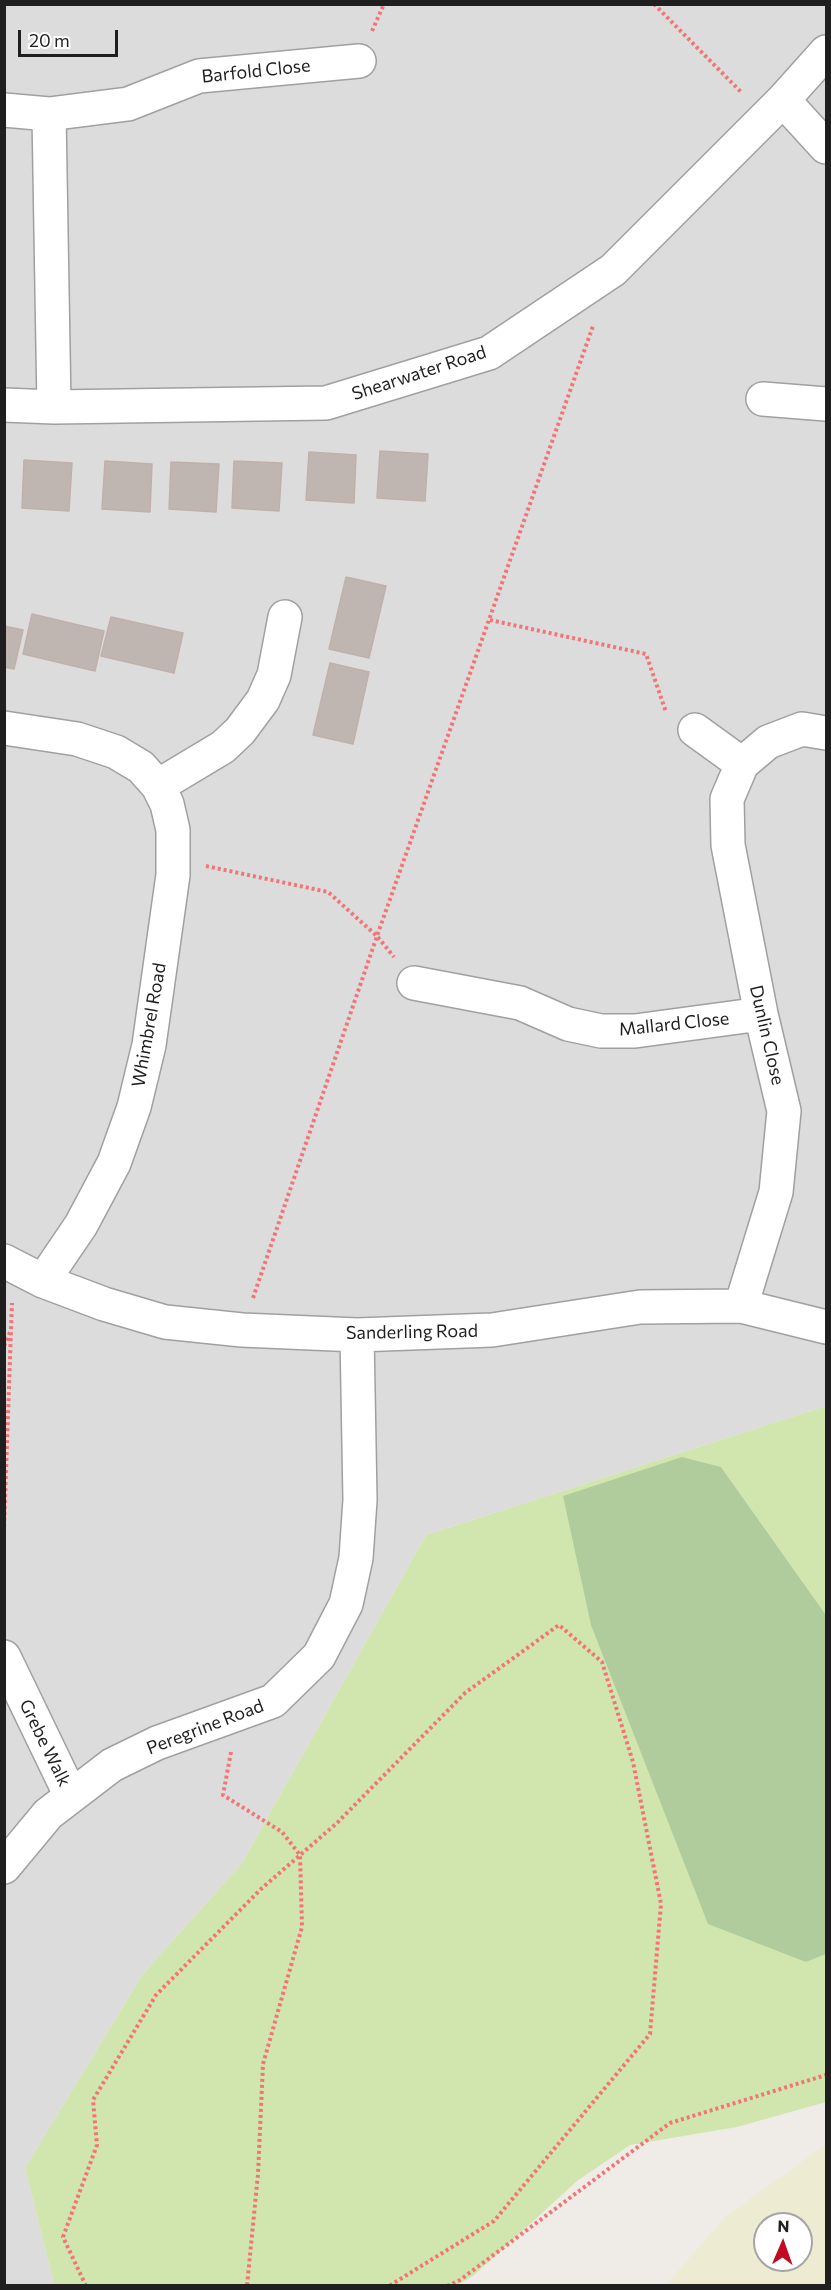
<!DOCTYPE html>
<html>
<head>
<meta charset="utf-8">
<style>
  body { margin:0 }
  #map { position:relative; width:831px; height:2290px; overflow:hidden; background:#efebe6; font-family:Commissioner,sans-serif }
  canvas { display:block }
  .frame { position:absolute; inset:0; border:6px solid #1f1f1f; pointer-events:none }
  .north { position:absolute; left:753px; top:2212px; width:60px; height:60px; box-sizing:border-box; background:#fff; border:2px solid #a5a5a5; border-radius:50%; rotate:2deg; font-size:16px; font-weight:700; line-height:24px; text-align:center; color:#1f1f1f }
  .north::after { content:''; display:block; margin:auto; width:21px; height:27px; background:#c20b22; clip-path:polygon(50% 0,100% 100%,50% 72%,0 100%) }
  .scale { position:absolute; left:18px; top:30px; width:100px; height:27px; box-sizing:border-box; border:3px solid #1f1f1f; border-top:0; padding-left:8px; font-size:18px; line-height:21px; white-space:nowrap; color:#1f1f1f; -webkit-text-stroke:4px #fff; paint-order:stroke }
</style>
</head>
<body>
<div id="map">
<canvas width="831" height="2290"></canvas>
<div class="frame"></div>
<div class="north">N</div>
<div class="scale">20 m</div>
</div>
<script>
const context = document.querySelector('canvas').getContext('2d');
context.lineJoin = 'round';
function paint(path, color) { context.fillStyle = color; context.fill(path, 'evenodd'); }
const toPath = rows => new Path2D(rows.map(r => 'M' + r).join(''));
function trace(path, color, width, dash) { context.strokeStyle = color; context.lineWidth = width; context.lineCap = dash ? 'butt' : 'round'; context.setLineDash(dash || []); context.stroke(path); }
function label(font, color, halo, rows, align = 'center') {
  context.font = font + ' Commissioner,sans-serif'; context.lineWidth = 4.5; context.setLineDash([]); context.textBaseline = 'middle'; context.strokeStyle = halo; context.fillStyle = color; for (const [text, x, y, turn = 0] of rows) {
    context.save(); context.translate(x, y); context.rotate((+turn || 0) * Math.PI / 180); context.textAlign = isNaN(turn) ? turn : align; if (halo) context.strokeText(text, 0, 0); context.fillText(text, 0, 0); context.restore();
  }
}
paint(toPath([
  [5,5,826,5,826,1406,426,1535,242,1863,142,1975,25,2168,54,2285,5,2286]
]), '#dddcdc');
paint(toPath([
  [826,2144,826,2285,666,2285,724,2218],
  [765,2224,801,2224,801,2260,765,2260]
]), '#edebd2');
paint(toPath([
  [826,1406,826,1615,721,1467,805,1962,826,1954,826,2102,737,2127,630,2145,577,2181,473,2276,457,2285,54,2285,25,2168,142,1975,242,1863,426,1535]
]), '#d1e6ae');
paint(toPath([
  [682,1457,721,1467,826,1615,826,1954,806,1962,708,1924,591,1625,563,1496]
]), '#b0cc9d');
const building = toPath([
  [380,451,428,454,425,501,377,498,380,451],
  [309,452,356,455,354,503,306,500,309,452],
  [24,460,72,463,69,511,22,508,24,460],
  [105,461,152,464,150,512,102,509,105,461],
  [234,461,282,463,279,511,232,508,234,461],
  [171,462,219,464,216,512,169,509,171,462],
  [346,577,386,586,369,658,329,649,346,577],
  [32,614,104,631,95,671,23,654,32,614],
  [111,617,183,633,174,673,101,656,111,617],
  [4,626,23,630,14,669,4,667,4,626],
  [330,663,369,672,353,744,313,735,330,663]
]);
paint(building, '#bfb6b2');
trace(building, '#c0b0a9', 1.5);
const street = toPath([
  [783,100,826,147],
  [4,110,49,114],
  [763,399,826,404],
  [4,405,54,407,326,403,489,353,613,270,783,100,826,52],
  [54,407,49,114,128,104,199,76,359,61],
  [4,728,77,739,116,752,141,767,158,786,167,804,173,830,173,875,149,1045,134,1107,114,1163,81,1225,43,1281],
  [695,730,742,764],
  [158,786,223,747,240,731,263,700,274,675,285,617],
  [414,983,520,1003,568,1024,601,1031,635,1031,761,1014],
  [4,1261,43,1281,104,1304,165,1322,242,1330,357,1335,492,1330,640,1307,741,1306,826,1327],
  [741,1306,776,1192,784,1111,761,1014,728,845,727,799,742,764,768,742,802,729,826,733],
  [4,1657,71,1796],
  [4,1867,48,1814,112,1765,157,1743,273,1701,319,1656,346,1604,356,1558,360,1500,357,1335]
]);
trace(street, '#a0a0a0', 36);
trace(toPath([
  [654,4,742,93],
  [372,31,384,4],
  [490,620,646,654,666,712],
  [206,866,328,892,377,936,394,957],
  [253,1298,377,936,593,326],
  [4,1346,11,1330],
  [4,1527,12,1303],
  [231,1752,223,1795,282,1832,300,1855,302,1927,263,2064,258,2174,247,2286],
  [86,2286,63,2237,97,2145,93,2100,156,1995,261,1889,337,1823,465,1693,559,1625,602,1662,633,1762,661,1904,650,2034,494,2221,389,2286],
  [447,2286,460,2280,670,2123,826,2075]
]), '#f27476', 4, [3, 3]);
trace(street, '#fff', 33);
label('18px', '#1f1f1f', '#fff', [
  ["Barfold Close",256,71,-6],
  ["Shearwater Road",419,373,-18],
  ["Mallard Close",674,1024,-6],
  ["Whimbrel Road",149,1025,-80],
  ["Dunlin Close",767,1035,77],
  ["Sanderling Road",412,1332,-1],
  ["Peregrine Road",205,1727,-21],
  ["Grebe Walk",45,1743,64]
]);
</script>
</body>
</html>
